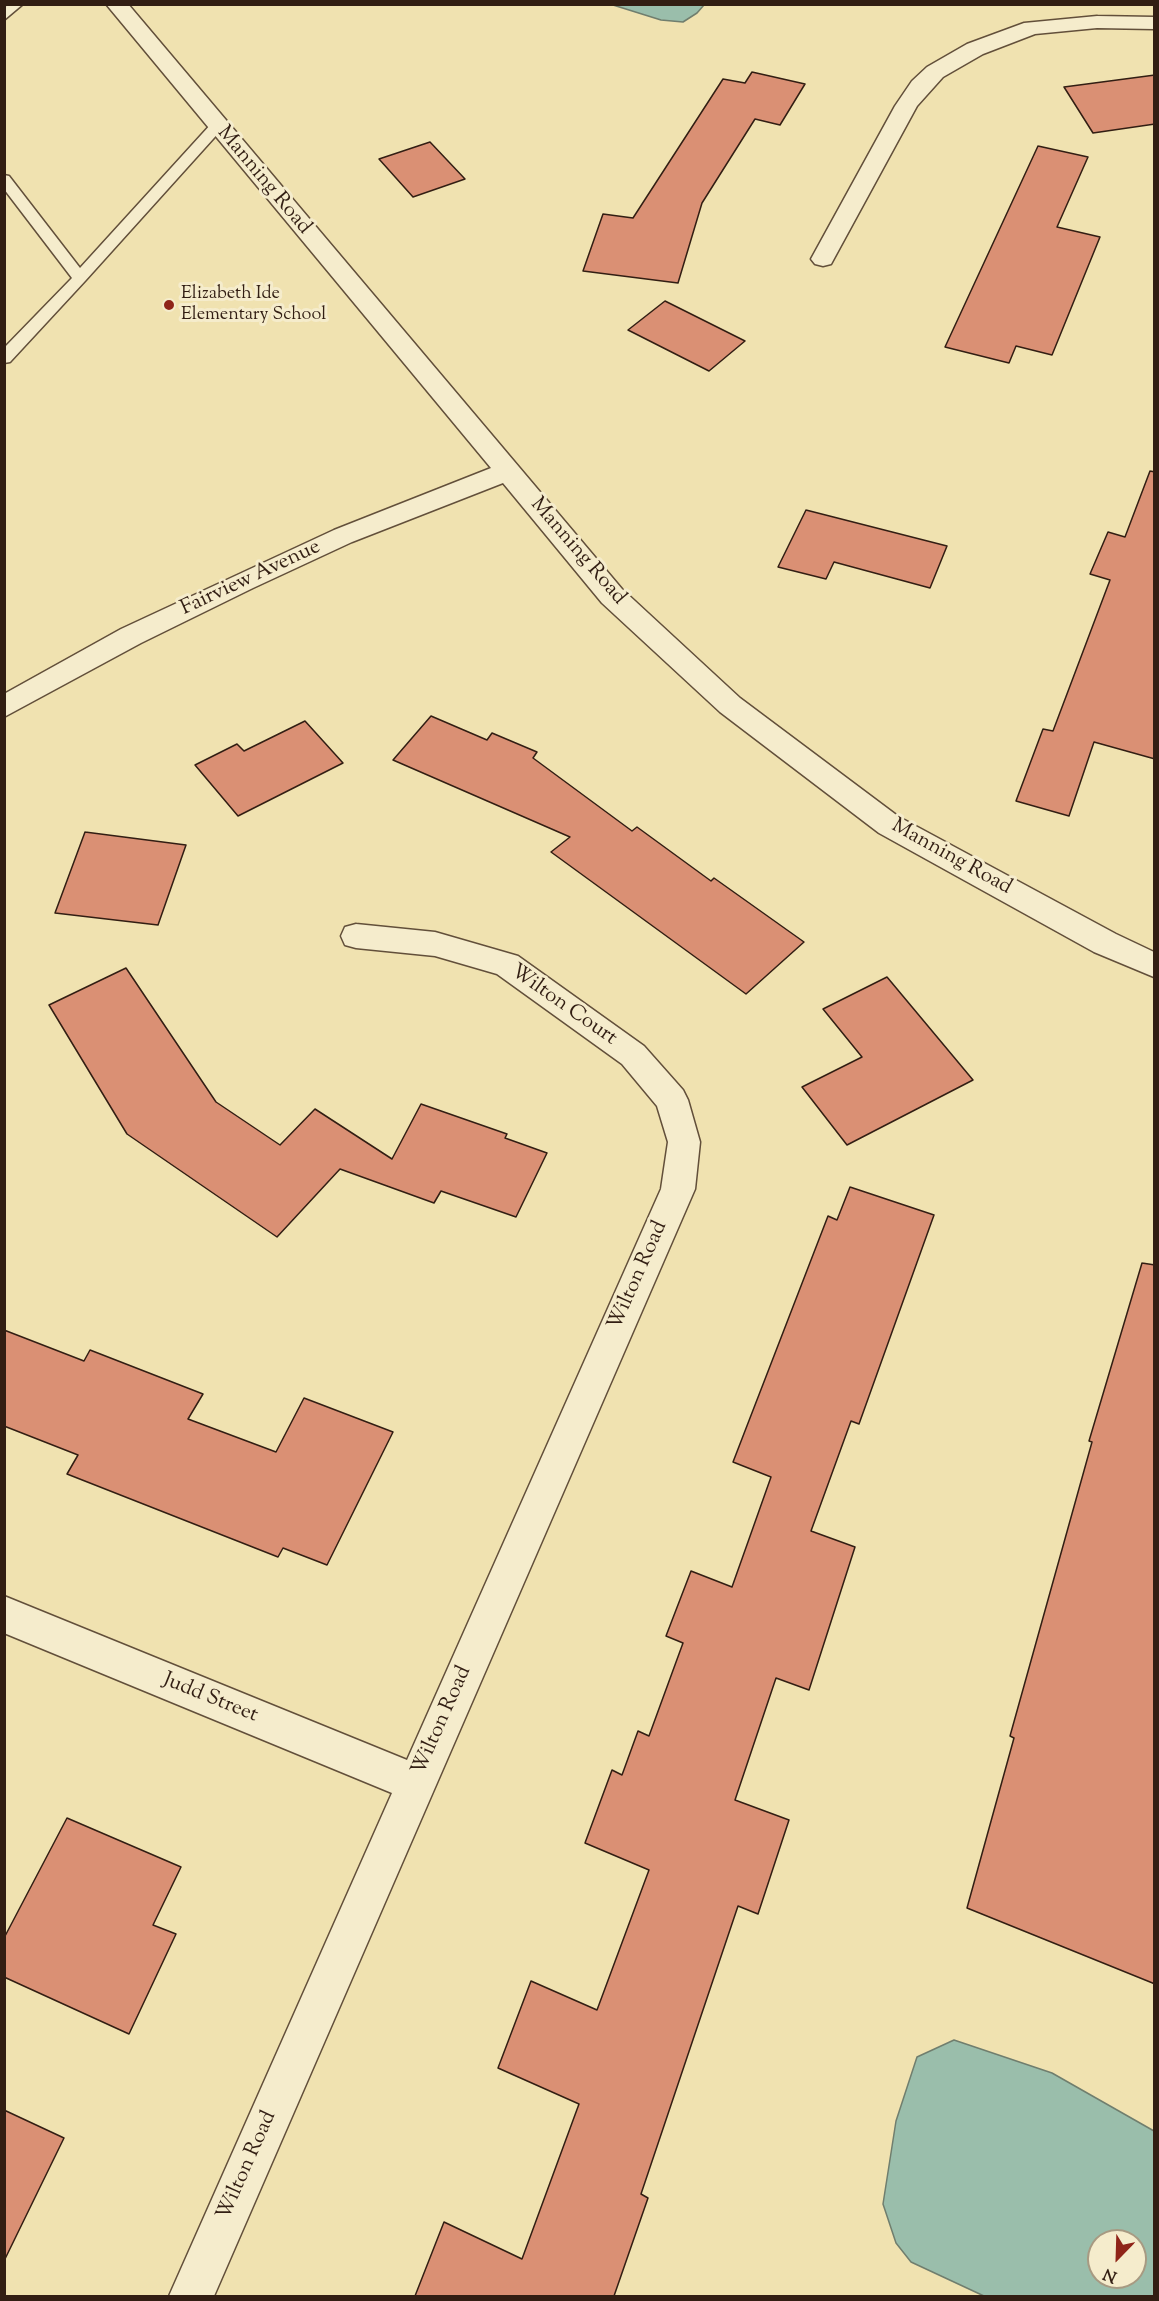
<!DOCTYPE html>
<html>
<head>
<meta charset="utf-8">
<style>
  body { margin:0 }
  #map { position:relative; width:1159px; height:2301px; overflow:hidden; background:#f0e2b0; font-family:"Sorts Mill Goudy",serif }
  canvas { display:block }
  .frame { position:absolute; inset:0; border:6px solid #321e13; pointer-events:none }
  .north { position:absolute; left:1087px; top:2229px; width:60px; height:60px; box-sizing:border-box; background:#f5eccc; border:2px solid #a79a82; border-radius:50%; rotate:203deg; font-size:16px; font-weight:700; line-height:24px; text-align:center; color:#321e13 }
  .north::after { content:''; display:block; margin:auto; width:21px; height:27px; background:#8f2418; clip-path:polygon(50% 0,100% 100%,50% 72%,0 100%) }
</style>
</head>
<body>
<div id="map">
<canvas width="1159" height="2301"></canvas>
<div class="frame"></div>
<div class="north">N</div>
</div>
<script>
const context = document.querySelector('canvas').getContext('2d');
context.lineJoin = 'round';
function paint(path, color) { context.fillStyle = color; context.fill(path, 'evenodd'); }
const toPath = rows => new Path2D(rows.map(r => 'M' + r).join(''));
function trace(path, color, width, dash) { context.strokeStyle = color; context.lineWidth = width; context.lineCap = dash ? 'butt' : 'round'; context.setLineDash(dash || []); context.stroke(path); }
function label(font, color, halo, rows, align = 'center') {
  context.font = font + ' "Sorts Mill Goudy",serif'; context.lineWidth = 6; context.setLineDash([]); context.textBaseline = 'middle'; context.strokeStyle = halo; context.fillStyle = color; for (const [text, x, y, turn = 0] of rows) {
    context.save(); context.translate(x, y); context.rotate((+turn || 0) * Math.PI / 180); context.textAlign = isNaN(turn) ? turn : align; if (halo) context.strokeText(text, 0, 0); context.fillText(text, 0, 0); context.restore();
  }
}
const water = toPath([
  [613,5,704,5,697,13,683,22,661,20,613,5],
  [954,2040,1052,2073,1154,2131,1154,2296,984,2296,911,2262,896,2243,883,2204,896,2121,917,2057,954,2040],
  [1099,2241,1135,2241,1135,2277,1099,2277,1099,2241]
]);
paint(water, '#9abeab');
trace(water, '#707e6e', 1.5);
const building = toPath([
  [752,72,805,84,780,125,755,119,702,203,678,283,583,271,603,214,633,218,723,79,745,83,752,72],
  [1155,75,1155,124,1093,133,1064,87,1155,75],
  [430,142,465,179,413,197,379,159,430,142],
  [1038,146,1088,157,1057,227,1100,237,1052,355,1016,346,1009,363,945,347,1038,146],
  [665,301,745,341,709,371,628,330,665,301],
  [1150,471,1155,472,1155,759,1094,742,1069,816,1016,801,1043,729,1053,731,1110,580,1090,574,1108,532,1125,537,1150,471],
  [806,510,947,546,930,588,834,562,826,579,778,567,806,510],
  [431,716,487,740,492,733,537,752,533,758,632,831,637,827,711,881,714,878,804,942,746,994,551,852,570,837,393,760,431,716],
  [305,721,343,763,238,816,195,765,237,744,244,751,305,721],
  [85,832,186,845,158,925,55,913,85,832],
  [126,968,216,1102,280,1145,315,1109,392,1159,421,1104,507,1134,505,1138,547,1153,516,1217,441,1191,434,1203,340,1169,277,1237,127,1134,49,1005,126,968],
  [887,977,973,1080,847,1145,802,1087,862,1057,823,1009,887,977],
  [850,1187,934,1215,859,1424,851,1421,811,1531,855,1547,809,1690,776,1678,735,1800,789,1820,758,1914,738,1906,641,2194,648,2198,614,2296,415,2296,444,2222,522,2259,579,2104,498,2068,531,1981,597,2010,649,1870,585,1843,612,1770,622,1775,638,1731,649,1736,683,1643,666,1636,691,1571,732,1587,771,1477,733,1462,828,1216,837,1220,850,1187],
  [1142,1263,1155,1265,1155,1984,967,1908,1014,1738,1010,1736,1092,1442,1089,1441,1142,1263],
  [4,1330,84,1361,90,1350,203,1394,188,1419,276,1452,304,1398,393,1432,327,1565,283,1548,278,1557,67,1474,78,1455,4,1426,4,1330],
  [67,1818,181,1867,153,1925,176,1934,129,2034,4,1977,4,1938,67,1818],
  [4,2110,64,2138,4,2261,4,2110]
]);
paint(building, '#da9074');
trace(building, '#321e13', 1.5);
const service = toPath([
  [9,4,23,4,4,20,4,8,9,4],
  [217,122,222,123,222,129,85,281,10,362,4,363,4,348,72,278,4,189,4,175,9,176,80,268,212,123,217,122]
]);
const minor = toPath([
  [1097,16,1154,17,1154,29,1097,28,1035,34,983,54,943,77,917,106,831,264,823,266,815,264,811,259,895,106,912,81,927,67,967,44,1024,23,1097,16],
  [356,924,435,932,518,956,644,1046,683,1090,688,1100,700,1142,695,1189,214,2296,169,2296,392,1793,4,1633,4,1596,407,1760,661,1189,668,1142,657,1106,622,1064,497,974,435,956,356,948,345,945,341,936,345,927,356,924]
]);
const tertiary = toPath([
  [106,4,128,4,622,589,740,698,899,817,1116,934,1154,952,1154,977,1094,952,879,833,720,712,602,603,503,483,352,542,253,588,141,643,4,717,4,694,121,629,334,530,491,468,106,4]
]);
trace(service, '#624f3a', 3);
trace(minor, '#624f3a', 3);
trace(tertiary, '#624f3a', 3);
paint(service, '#f5eccc');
paint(minor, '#f5eccc');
paint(tertiary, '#f5eccc');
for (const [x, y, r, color] of [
  [169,305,6,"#8f2418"]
]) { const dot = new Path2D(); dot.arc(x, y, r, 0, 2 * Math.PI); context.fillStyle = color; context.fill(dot); trace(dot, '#f5eccc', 2); }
label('18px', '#321e13', '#f5eccc', [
  ["Elizabeth Ide",181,295],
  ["Elementary School",181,316]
], 'left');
label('21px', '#321e13', '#f5eccc', [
  ["Manning Road",263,181,50],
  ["Manning Road",577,552,49],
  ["Fairview Avenue",251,579,-25],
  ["Manning Road",951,858,29],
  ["Wilton Court",563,1006,35],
  ["Wilton Road",639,1276,-66],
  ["Judd Street",210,1699,22],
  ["Wilton Road",443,1721,-66],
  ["Wilton Road",248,2166,-66]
]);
</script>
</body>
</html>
